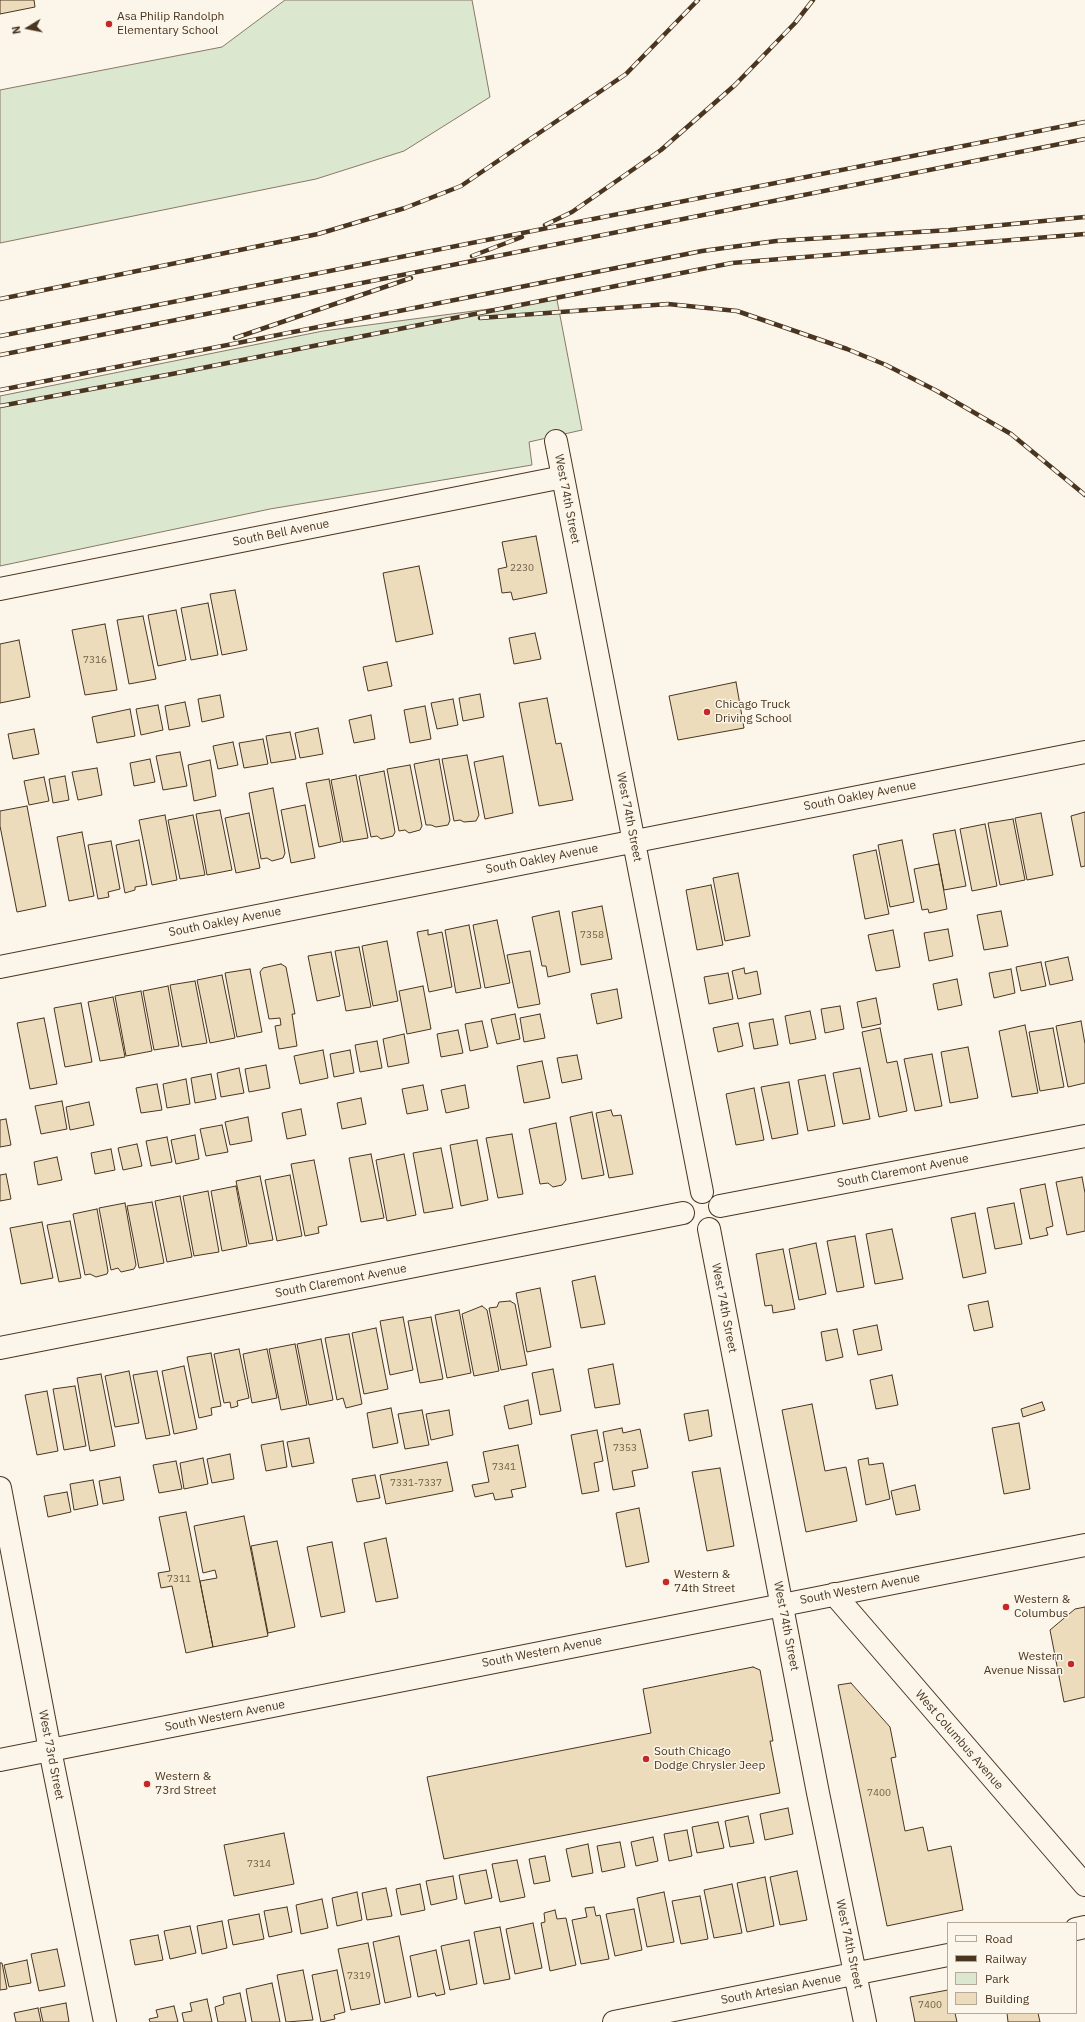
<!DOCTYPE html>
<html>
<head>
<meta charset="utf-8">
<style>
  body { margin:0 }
  #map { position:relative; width:1085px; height:2022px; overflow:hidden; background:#fbf6e9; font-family:"IBM Plex Sans",sans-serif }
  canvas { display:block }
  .legend { position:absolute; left:947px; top:1922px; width:130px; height:92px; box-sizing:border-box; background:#fbf6e9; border:1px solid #b4a999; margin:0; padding:5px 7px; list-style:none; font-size:12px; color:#4a3520 }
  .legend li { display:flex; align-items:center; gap:8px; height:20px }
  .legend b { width:20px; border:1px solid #b4a999 }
  .north { position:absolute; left:8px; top:8px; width:40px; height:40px; -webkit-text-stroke:3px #fbf6e9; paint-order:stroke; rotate:260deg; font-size:11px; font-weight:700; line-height:16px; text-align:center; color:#4a3520 }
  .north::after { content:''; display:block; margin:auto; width:14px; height:18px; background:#4a3520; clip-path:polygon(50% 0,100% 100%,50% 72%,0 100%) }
</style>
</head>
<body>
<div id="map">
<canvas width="1085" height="2022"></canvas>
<ul class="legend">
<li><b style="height:5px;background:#fbf6e9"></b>Road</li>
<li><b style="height:5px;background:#4a3520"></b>Railway</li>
<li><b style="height:11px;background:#dce7d0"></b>Park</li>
<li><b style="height:11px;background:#ecdcbc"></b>Building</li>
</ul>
<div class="north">N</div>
</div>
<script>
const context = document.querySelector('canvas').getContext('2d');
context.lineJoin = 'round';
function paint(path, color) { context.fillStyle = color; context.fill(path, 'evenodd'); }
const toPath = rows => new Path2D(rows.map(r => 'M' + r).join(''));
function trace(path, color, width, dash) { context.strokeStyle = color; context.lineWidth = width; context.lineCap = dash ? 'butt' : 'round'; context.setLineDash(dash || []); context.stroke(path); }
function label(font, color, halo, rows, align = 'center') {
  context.font = font + ' "IBM Plex Sans",sans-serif'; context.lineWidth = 3; context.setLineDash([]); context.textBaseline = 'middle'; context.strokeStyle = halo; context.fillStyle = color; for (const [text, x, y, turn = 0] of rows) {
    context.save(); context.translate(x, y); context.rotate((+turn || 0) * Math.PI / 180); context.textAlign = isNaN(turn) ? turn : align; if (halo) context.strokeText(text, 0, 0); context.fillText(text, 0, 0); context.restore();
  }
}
const green = toPath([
  [285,0,472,0,490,97,404,151,316,179,0,243,0,90,222,47,285,0],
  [557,300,582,430,529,442,532,465,270,509,0,566,0,396,323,331,557,300]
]);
paint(green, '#dce7d0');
trace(green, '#887966', 1);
const building = toPath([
  [0,0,34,0,35,7,0,14,0,0],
  [536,536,547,593,513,600,511,592,502,593,498,569,507,567,502,542,536,536],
  [419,566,433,634,396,642,383,573,419,566],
  [235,590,247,650,222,655,210,594,235,590],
  [208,603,218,655,191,660,181,608,208,603],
  [176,610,186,660,158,666,148,615,176,610],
  [143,616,156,679,129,684,117,620,143,616],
  [105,624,117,690,85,695,72,630,105,624],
  [535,633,541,659,514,664,509,638,535,633],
  [19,640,30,697,0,703,0,644,19,640],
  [387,662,392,686,368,691,363,667,387,662],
  [736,682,744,728,678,740,669,696,736,682],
  [480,694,484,717,463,721,459,698,480,694],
  [220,695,224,717,202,722,198,699,220,695],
  [547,698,556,744,561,743,573,800,539,806,519,703,547,698],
  [453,699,458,725,437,729,431,703,453,699],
  [185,702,190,726,169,730,165,706,185,702],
  [158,705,163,730,141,735,136,709,158,705],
  [425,706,431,739,410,743,404,710,425,706],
  [130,709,135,736,97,743,92,717,130,709],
  [371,715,375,739,354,743,349,720,371,715],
  [318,728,323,754,300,758,295,733,318,728],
  [34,729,39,754,13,759,8,734,34,729],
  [290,732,296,759,271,763,266,736,290,732],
  [263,739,268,764,244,768,239,743,263,739],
  [233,742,238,765,218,769,213,746,233,742],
  [180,752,187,786,163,790,156,756,180,752],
  [467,755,479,815,476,821,464,822,460,820,454,821,442,759,467,755],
  [503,756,513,813,485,819,474,762,503,756],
  [150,759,155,782,134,786,130,763,150,759],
  [439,759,450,820,448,825,436,827,431,825,426,825,414,764,439,759],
  [210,760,216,796,194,801,188,765,210,760],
  [410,765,422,826,420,830,409,833,405,830,399,831,387,769,410,765],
  [97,768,102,795,78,800,72,772,97,768],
  [384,771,395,832,393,836,381,839,377,836,371,837,359,776,384,771],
  [356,775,368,838,343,842,331,780,356,775],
  [65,776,69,800,53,803,49,779,65,776],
  [44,777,49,801,29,805,24,781,44,777],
  [329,779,341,842,319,847,306,783,329,779],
  [273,788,285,853,283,858,272,861,267,858,261,859,249,793,273,788],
  [305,805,315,858,291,863,281,810,305,805],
  [27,806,46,906,17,912,0,826,0,811,27,806],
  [220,810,232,870,207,875,196,814,220,810],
  [1085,812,1085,866,1081,867,1071,816,1085,812],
  [249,813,260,868,236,873,225,818,249,813],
  [1041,813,1053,875,1027,880,1015,818,1041,813],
  [165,815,177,880,152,885,139,820,165,815],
  [193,815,205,875,180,879,168,820,193,815],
  [1013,819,1025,880,1000,885,988,823,1013,819],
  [985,824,997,886,972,891,960,829,985,824],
  [955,830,966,886,944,890,933,834,955,830],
  [82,832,94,896,69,901,57,837,82,832],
  [139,840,147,885,135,887,135,890,125,893,116,845,139,840],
  [902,840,914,902,890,907,878,845,902,840],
  [111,841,120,889,108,892,109,897,98,899,88,845,111,841],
  [876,850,889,914,865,919,853,855,876,850],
  [939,864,947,909,929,913,928,909,922,910,914,869,939,864],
  [738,873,750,936,725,941,713,878,738,873],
  [711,885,723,945,697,950,686,890,711,885],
  [602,906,612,959,581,965,572,912,602,906],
  [559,911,570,972,548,977,546,966,542,966,532,917,559,911],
  [1001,911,1008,946,984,950,977,915,1001,911],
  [497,920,510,983,485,988,473,925,497,920],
  [469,925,481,988,456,993,445,930,469,925],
  [948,929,953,956,929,961,924,933,948,929],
  [428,930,428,935,442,932,452,987,429,992,417,932,428,930],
  [893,930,900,967,876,971,868,935,893,930],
  [387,941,398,1001,373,1006,362,946,387,941],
  [359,947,371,1007,346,1011,335,951,359,947],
  [530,951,540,1004,518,1008,507,955,530,951],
  [331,952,340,996,317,1001,308,956,331,952],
  [1068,957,1073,980,1050,985,1045,962,1068,957],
  [1041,962,1046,986,1021,991,1016,967,1041,962],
  [281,964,286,967,295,1014,292,1014,297,1046,279,1049,275,1026,281,1025,280,1018,269,1019,260,972,263,968,281,964],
  [744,968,745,974,757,971,761,994,738,999,732,971,744,968],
  [250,969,262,1032,237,1037,225,973,250,969],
  [1011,969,1015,993,994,998,989,973,1011,969],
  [728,973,733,999,709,1004,704,977,728,973],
  [222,975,235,1038,210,1043,197,980,222,975],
  [957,979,962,1005,938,1010,933,984,957,979],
  [195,981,207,1043,182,1047,170,985,195,981],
  [168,986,179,1046,154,1050,143,991,168,986],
  [423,986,431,1029,407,1034,399,991,423,986],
  [617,989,622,1018,597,1024,591,994,617,989],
  [141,991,152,1051,126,1056,115,996,141,991],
  [113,997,125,1057,100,1061,88,1002,113,997],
  [876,998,881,1024,862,1028,857,1002,876,998],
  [81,1003,92,1062,65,1067,54,1008,81,1003],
  [840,1006,844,1029,825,1033,821,1009,840,1006],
  [810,1011,816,1039,790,1044,785,1016,810,1011],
  [515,1014,520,1039,497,1044,491,1019,515,1014],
  [540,1014,545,1038,524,1042,520,1018,540,1014],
  [44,1018,57,1084,30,1089,17,1023,44,1018],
  [773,1019,778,1045,754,1049,749,1023,773,1019],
  [482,1021,488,1047,470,1051,465,1024,482,1021],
  [1081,1021,1085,1044,1085,1083,1068,1087,1056,1026,1081,1021],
  [738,1023,743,1046,718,1052,713,1028,738,1023],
  [1025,1025,1038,1093,1012,1097,999,1031,1025,1025],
  [880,1028,887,1063,897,1061,907,1111,879,1117,862,1032,880,1028],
  [1053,1028,1064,1087,1040,1091,1029,1032,1053,1028],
  [458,1030,463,1053,441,1057,437,1034,458,1030],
  [404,1034,409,1063,388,1067,383,1039,404,1034],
  [377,1041,382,1068,360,1072,355,1045,377,1041],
  [968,1047,978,1098,950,1103,941,1052,968,1047],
  [323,1050,328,1078,300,1084,294,1056,323,1050],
  [350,1050,354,1073,334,1077,330,1054,350,1050],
  [932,1054,942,1106,915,1111,904,1059,932,1054],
  [577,1055,582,1079,562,1083,557,1058,577,1055],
  [542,1061,550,1098,524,1103,517,1066,542,1061],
  [266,1065,270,1088,249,1092,245,1069,266,1065],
  [239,1068,244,1093,221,1097,217,1073,239,1068],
  [860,1068,870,1119,843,1124,833,1073,860,1068],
  [211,1074,216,1099,195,1103,191,1078,211,1074],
  [825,1075,835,1126,808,1131,798,1080,825,1075],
  [186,1079,190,1104,167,1108,163,1084,186,1079],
  [789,1082,798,1134,772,1139,761,1087,789,1082],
  [157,1084,162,1110,141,1113,136,1088,157,1084],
  [423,1085,428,1110,407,1114,402,1089,423,1085],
  [465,1085,469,1108,446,1113,441,1090,465,1085],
  [754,1088,764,1140,736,1145,726,1094,754,1088],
  [361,1098,366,1124,342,1129,337,1103,361,1098],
  [62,1101,67,1129,41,1134,35,1106,62,1101],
  [89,1102,94,1125,70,1130,66,1107,89,1102],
  [301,1109,306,1135,287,1139,282,1113,301,1109],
  [611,1110,613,1116,621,1115,633,1174,609,1178,596,1113,611,1110],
  [592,1112,604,1175,582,1179,570,1117,592,1112],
  [248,1117,252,1141,230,1145,225,1122,248,1117],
  [6,1119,11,1145,0,1147,0,1120,6,1119],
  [556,1123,566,1180,562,1185,553,1187,548,1183,540,1184,529,1129,556,1123],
  [222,1125,228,1152,206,1156,200,1129,222,1125],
  [512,1134,523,1194,498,1198,486,1138,512,1134],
  [195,1135,199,1159,176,1164,171,1140,195,1135],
  [167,1137,172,1162,151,1166,146,1141,167,1137],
  [477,1140,488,1200,461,1206,450,1145,477,1140],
  [137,1144,142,1166,123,1170,118,1148,137,1144],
  [441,1148,453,1208,424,1213,413,1153,441,1148],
  [111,1149,115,1170,95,1174,91,1153,111,1149],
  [371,1154,384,1218,361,1222,349,1158,371,1154],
  [404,1154,416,1215,387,1221,376,1160,404,1154],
  [57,1157,62,1180,38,1185,34,1162,57,1157],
  [314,1160,327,1225,318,1227,319,1233,305,1236,291,1164,314,1160],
  [6,1174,11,1199,0,1201,0,1175,6,1174],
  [290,1175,302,1236,277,1241,265,1180,290,1175],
  [260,1176,273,1240,249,1244,236,1181,260,1176],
  [1082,1177,1085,1193,1085,1231,1067,1235,1056,1182,1082,1177],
  [1045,1184,1053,1226,1046,1228,1048,1235,1030,1239,1020,1189,1045,1184],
  [236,1186,247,1246,222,1251,211,1191,236,1186],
  [208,1191,219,1252,194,1256,183,1196,208,1191],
  [180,1196,192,1257,167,1262,155,1201,180,1196],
  [152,1202,164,1263,139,1268,127,1206,152,1202],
  [125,1203,136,1265,134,1269,121,1272,118,1268,111,1270,99,1208,125,1203],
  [1014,1203,1022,1244,995,1249,987,1208,1014,1203],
  [97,1209,108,1271,107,1274,96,1277,90,1274,85,1275,73,1214,97,1209],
  [975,1213,986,1273,963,1278,951,1218,975,1213],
  [70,1221,81,1278,59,1282,47,1225,70,1221],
  [42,1222,53,1278,21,1284,10,1228,42,1222],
  [892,1229,903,1279,875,1284,866,1234,892,1229],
  [855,1236,864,1287,837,1292,827,1241,855,1236],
  [816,1243,826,1294,799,1300,789,1249,816,1243],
  [783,1249,795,1309,773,1313,772,1305,765,1306,756,1254,783,1249],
  [595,1276,605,1324,581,1328,572,1281,595,1276],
  [540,1288,551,1347,527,1352,516,1293,540,1288],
  [510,1301,515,1304,527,1365,501,1370,489,1308,497,1307,499,1302,510,1301],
  [988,1301,993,1327,974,1331,968,1305,988,1301],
  [482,1306,487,1310,499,1371,474,1376,462,1314,482,1306],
  [459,1310,471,1373,447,1378,435,1315,459,1310],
  [403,1317,413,1370,390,1375,380,1321,403,1317],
  [431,1317,443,1379,420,1383,408,1321,431,1317],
  [877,1325,882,1350,858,1355,853,1330,877,1325],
  [376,1328,388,1389,364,1394,352,1333,376,1328],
  [837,1329,843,1357,826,1361,821,1332,837,1329],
  [349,1334,362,1404,346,1408,343,1398,337,1400,325,1338,349,1334],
  [321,1339,333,1400,309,1405,297,1344,321,1339],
  [295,1344,307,1405,281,1410,269,1349,295,1344],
  [239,1349,249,1398,237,1401,238,1406,231,1408,230,1402,224,1403,214,1354,239,1349],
  [267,1349,277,1398,252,1403,243,1354,267,1349],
  [211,1353,221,1406,211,1408,212,1415,199,1418,187,1357,211,1353],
  [613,1364,620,1404,595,1408,588,1369,613,1364],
  [184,1366,197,1429,174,1434,162,1371,184,1366],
  [553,1369,561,1411,540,1415,532,1373,553,1369],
  [129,1371,139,1423,115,1427,105,1376,129,1371],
  [157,1371,170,1435,146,1439,133,1375,157,1371],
  [101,1374,115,1446,90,1451,77,1378,101,1374],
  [892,1375,898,1405,876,1409,870,1380,892,1375],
  [75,1386,86,1446,64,1450,53,1389,75,1386],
  [47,1391,58,1451,37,1455,25,1395,47,1391],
  [528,1400,532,1424,509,1429,504,1406,528,1400],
  [1042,1402,1045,1410,1023,1417,1021,1409,1042,1402],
  [812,1404,825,1471,846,1467,857,1521,806,1532,782,1410,812,1404],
  [391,1408,398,1443,373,1448,367,1413,391,1408],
  [422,1410,429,1445,405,1449,398,1414,422,1410],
  [449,1410,453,1435,431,1440,426,1414,449,1410],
  [708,1410,712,1436,689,1441,684,1414,708,1410],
  [1019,1423,1030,1489,1004,1494,992,1428,1019,1423],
  [622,1428,623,1433,640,1429,648,1468,632,1471,635,1486,613,1490,603,1432,622,1428],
  [597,1430,603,1461,594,1463,599,1491,582,1494,571,1435,597,1430],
  [309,1438,314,1463,292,1467,287,1442,309,1438],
  [283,1441,287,1467,266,1471,261,1445,283,1441],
  [518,1445,526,1487,511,1490,513,1497,495,1500,493,1493,475,1497,472,1485,489,1482,483,1452,518,1445],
  [230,1454,234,1479,212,1483,207,1459,230,1454],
  [203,1458,208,1484,184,1489,180,1463,203,1458],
  [868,1458,869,1465,883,1463,890,1499,866,1505,858,1460,868,1458],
  [176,1461,182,1489,159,1493,153,1465,176,1461],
  [447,1462,453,1491,386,1504,380,1475,447,1462],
  [720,1468,734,1546,707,1551,692,1472,720,1468],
  [375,1475,380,1498,357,1502,352,1479,375,1475],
  [120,1477,124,1500,103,1504,99,1481,120,1477],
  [93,1480,98,1505,74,1510,70,1484,93,1480],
  [915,1485,920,1510,896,1515,891,1491,915,1485],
  [67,1492,71,1512,48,1517,44,1496,67,1492],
  [639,1508,649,1562,626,1567,616,1513,639,1508],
  [186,1512,213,1647,186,1653,172,1586,161,1588,158,1573,170,1571,159,1517,186,1512],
  [244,1516,268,1636,213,1647,200,1581,217,1578,215,1570,203,1573,194,1526,244,1516],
  [386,1538,398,1598,376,1602,364,1543,386,1538],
  [277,1541,295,1627,268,1633,251,1546,277,1541],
  [332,1542,345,1612,321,1617,307,1547,332,1542],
  [1085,1607,1085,1697,1064,1702,1050,1630,1075,1609,1085,1607],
  [753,1667,760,1670,773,1741,770,1741,780,1793,444,1859,427,1777,651,1733,643,1689,753,1667],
  [851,1683,890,1727,896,1757,891,1758,905,1831,923,1827,928,1851,951,1846,963,1910,887,1926,838,1685,851,1683],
  [788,1808,793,1834,765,1840,760,1814,788,1808],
  [748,1816,754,1843,730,1847,725,1821,748,1816],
  [718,1822,724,1848,697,1853,692,1827,718,1822],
  [687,1830,692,1856,669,1861,664,1834,687,1830],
  [284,1833,294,1884,234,1896,224,1845,284,1833],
  [653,1837,658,1861,636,1866,631,1842,653,1837],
  [620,1842,625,1867,602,1872,597,1846,620,1842],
  [588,1844,593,1873,572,1877,566,1849,588,1844],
  [545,1856,550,1881,534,1884,529,1859,545,1856],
  [517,1860,525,1897,500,1902,492,1864,517,1860],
  [486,1870,492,1898,465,1904,459,1875,486,1870],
  [797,1871,807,1920,780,1925,770,1877,797,1871],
  [453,1876,457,1899,431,1905,426,1881,453,1876],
  [765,1877,774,1926,747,1932,737,1883,765,1877],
  [420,1884,425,1910,401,1915,396,1889,420,1884],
  [732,1884,742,1933,714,1938,704,1890,732,1884],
  [386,1888,392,1916,367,1920,362,1893,386,1888],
  [357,1892,362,1920,337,1926,332,1898,357,1892],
  [664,1892,674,1942,647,1947,637,1898,664,1892],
  [700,1896,708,1939,681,1944,672,1901,700,1896],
  [322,1899,328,1928,301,1934,296,1905,322,1899],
  [287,1907,292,1932,269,1937,264,1911,287,1907],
  [594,1907,596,1916,600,1915,609,1959,581,1964,572,1920,587,1917,585,1908,594,1907],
  [634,1909,642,1950,615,1956,606,1914,634,1909],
  [555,1910,557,1919,566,1918,576,1965,550,1971,541,1923,545,1922,544,1913,555,1910],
  [259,1914,264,1939,233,1945,228,1920,259,1914],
  [222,1921,227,1948,202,1954,197,1926,222,1921],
  [533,1923,542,1968,515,1974,506,1929,533,1923],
  [190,1926,196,1953,170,1959,164,1931,190,1926],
  [500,1927,510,1979,484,1984,474,1932,500,1927],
  [158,1935,163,1960,135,1965,130,1940,158,1935],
  [399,1936,411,1997,385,2003,373,1942,399,1936],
  [469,1940,477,1984,450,1990,441,1946,469,1940],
  [368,1943,380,2004,351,2010,338,1949,368,1943],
  [57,1949,65,1986,39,1991,31,1954,57,1949],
  [436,1950,445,1994,436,1996,435,1993,418,1997,410,1956,436,1950],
  [27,1960,31,1983,9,1987,4,1965,27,1960],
  [0,1963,2,1963,7,1989,0,1990,0,1963],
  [303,1970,313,2020,286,2022,277,1975,303,1970],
  [337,1970,345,2012,334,2015,335,2019,321,2022,312,1975,337,1970],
  [272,1983,280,2022,252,2022,246,1989,272,1983],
  [948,1990,948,2013,955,2013,957,2022,915,2022,910,1997,948,1990],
  [240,1993,246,2022,218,2022,215,2007,224,2004,223,1997,240,1993],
  [207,1999,212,2022,184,2022,182,2013,192,2011,190,2003,207,1999],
  [66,2003,69,2022,43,2022,40,2008,66,2003],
  [174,2006,178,2022,150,2022,149,2019,158,2017,156,2010,174,2006],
  [38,2008,41,2022,16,2022,14,2013,38,2008],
  [1007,2013,1038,2013,1040,2022,1008,2022,1007,2013]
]);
paint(building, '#ecdcbc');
trace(building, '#4a3520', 1);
const street = toPath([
  [556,441,702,1192],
  [0,589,563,477],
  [0,967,1085,752],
  [720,1206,1085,1136],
  [709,1229,818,1793,865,2022],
  [0,1348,683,1213],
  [0,1488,50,1750,105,2022],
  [1076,1929,1085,1927],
  [614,2022,948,1955]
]);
const secondary = toPath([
  [834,1594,1085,1885],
  [0,1760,1085,1545]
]);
trace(street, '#4a3520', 24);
trace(secondary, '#4a3520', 24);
trace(street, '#fbf6e9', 22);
trace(secondary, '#fbf6e9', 22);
const rail = toPath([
  [545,225,572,212,661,150,735,85,795,23,813,0],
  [472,256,522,237],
  [0,299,318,234,405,208,461,186,626,74,698,0],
  [480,318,668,304,737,311,847,349,886,365,937,391,1011,434,1085,495],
  [0,336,1085,122],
  [235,338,411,278],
  [0,355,1085,139],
  [0,390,702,251,776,241,950,230,1085,217],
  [0,406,172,374,732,263,1085,234]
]);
trace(rail, '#4a3520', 4.5);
trace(rail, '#fbf6e9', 3, [9]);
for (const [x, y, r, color] of [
  [109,24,4,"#c62828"],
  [707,712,4,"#c62828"],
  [666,1582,4,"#c62828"],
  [1006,1607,4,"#c62828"],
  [1071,1664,4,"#c62828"],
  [646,1759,4,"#c62828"],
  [147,1784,4,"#c62828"]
]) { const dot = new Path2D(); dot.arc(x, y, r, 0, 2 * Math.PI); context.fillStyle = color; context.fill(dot); trace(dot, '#fbf6e9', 1.5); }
label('10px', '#725f47', null, [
  ["2230",522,568],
  ["7316",95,660],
  ["7358",592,935],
  ["7353",625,1448],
  ["7341",504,1467],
  ["7331-7337",416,1483],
  ["7311",179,1579],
  ["7400",879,1793],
  ["7314",259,1864],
  ["7319",359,1976],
  ["7400",930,2005]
]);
label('12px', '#4a3520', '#fbf6e9', [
  ["Asa Philip Randolph",117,17],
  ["Elementary School",117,31],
  ["Chicago Truck",715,705],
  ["Driving School",715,719],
  ["Western &",674,1575],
  ["74th Street",674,1589],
  ["Western &",1014,1600],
  ["Columbus",1014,1614],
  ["Western",1063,1657,"right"],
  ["Avenue Nissan",1063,1671,"right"],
  ["South Chicago",654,1752],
  ["Dodge Chrysler Jeep",654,1766],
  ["Western &",155,1777],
  ["73rd Street",155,1791]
], 'left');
label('12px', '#4a3520', '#fbf6e9', [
  ["West 74th Street",567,499,79],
  ["South Bell Avenue",281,533,-11],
  ["South Oakley Avenue",860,796,-11],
  ["West 74th Street",629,817,79],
  ["South Oakley Avenue",542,859,-11],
  ["South Oakley Avenue",225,922,-11],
  ["South Claremont Avenue",903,1171,-11],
  ["South Claremont Avenue",341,1281,-11],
  ["West 74th Street",724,1308,79],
  ["South Western Avenue",860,1589,-11],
  ["West 74th Street",786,1626,79],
  ["South Western Avenue",542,1652,-11],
  ["South Western Avenue",225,1716,-11],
  ["West Columbus Avenue",959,1740,49],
  ["West 73rd Street",51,1755,79],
  ["West 74th Street",849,1944,78],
  ["South Artesian Avenue",781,1989,-11]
]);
</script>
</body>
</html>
